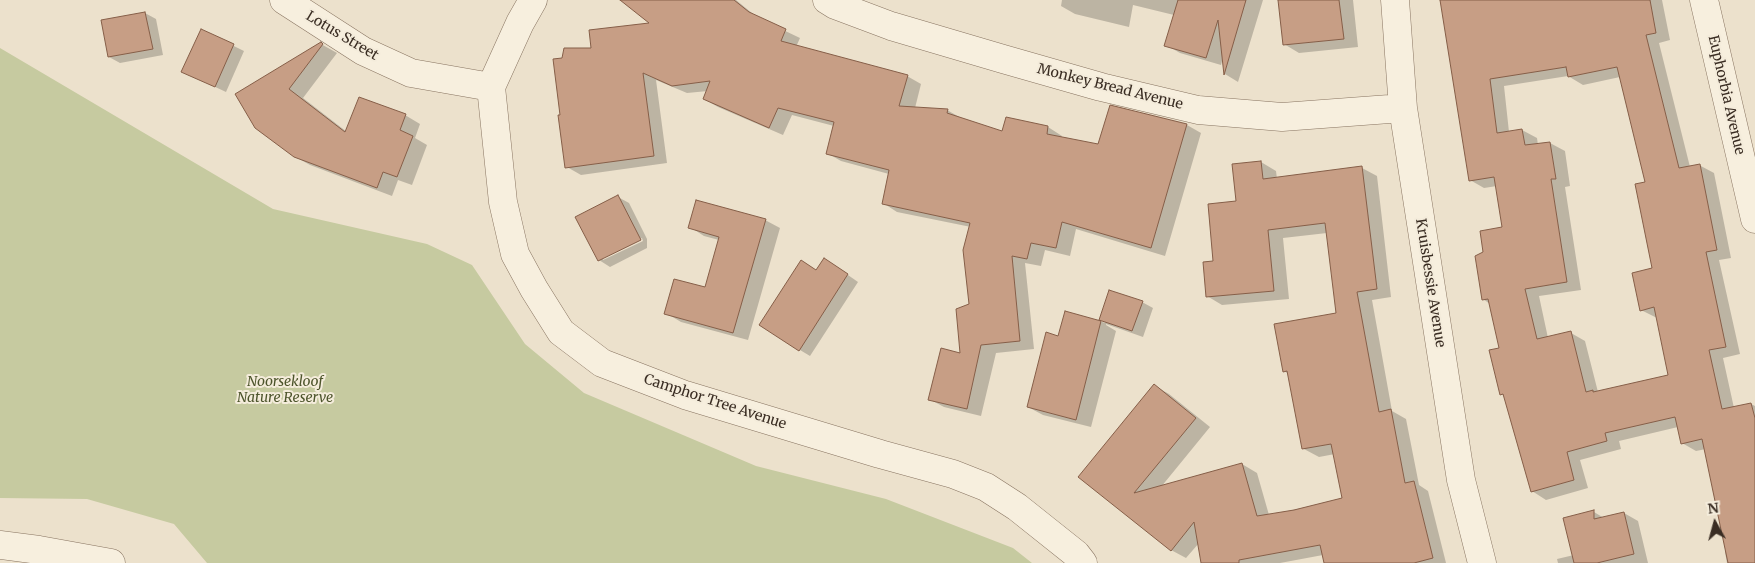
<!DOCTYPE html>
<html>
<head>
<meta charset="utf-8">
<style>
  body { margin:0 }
  #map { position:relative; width:1755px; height:563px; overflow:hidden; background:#ece1cc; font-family:Merriweather,serif }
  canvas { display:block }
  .north { position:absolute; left:1690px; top:498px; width:50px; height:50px; -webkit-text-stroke:4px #f4ecdb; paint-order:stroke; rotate:353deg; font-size:14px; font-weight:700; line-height:20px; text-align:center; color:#3a2d23 }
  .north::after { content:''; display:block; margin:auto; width:18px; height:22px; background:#3a2d23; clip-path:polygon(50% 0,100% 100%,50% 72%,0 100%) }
</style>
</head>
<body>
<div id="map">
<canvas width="1755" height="563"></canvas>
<div class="north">N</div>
</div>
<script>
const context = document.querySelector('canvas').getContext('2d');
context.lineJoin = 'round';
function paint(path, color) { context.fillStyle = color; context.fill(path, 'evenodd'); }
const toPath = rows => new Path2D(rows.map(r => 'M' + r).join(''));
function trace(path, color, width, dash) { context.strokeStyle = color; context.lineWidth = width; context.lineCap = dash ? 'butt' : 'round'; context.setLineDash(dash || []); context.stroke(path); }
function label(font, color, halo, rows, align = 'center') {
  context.font = font + ' Merriweather,serif'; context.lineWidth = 4; context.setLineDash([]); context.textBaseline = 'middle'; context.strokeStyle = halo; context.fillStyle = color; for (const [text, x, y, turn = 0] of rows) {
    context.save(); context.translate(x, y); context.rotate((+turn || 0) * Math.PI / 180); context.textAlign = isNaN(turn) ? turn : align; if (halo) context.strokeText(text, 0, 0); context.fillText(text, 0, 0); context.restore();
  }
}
paint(toPath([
  [0,48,273,209,427,244,472,265,525,344,584,393,756,466,886,499,1013,548,1032,563,207,563,174,524,87,499,0,498]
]), '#c6caa0');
paint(toPath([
  [622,0,736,0,758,18,800,38,796,47,907,76,921,84,915,108,947,110,961,118,1003,133,1007,119,1048,127,1062,136,1061,138,1099,146,1111,107,1187,125,1201,133,1165,256,1076,229,1070,256,1045,250,1041,266,1025,263,1034,349,996,353,981,416,944,407,929,399,962,354,970,305,971,227,897,212,883,203,889,174,841,161,827,153,834,126,792,115,783,135,718,107,704,99,708,91,687,93,656,80,667,163,581,175,567,167,593,49,652,24],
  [1062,0,1263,0,1238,82,1225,74,1223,57,1221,65,1180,53,1166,45,1174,15,1133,5,1129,27,1075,14,1061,6],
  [1280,0,1353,0,1358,47,1299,53,1284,44],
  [1442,0,1662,0,1670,40,1659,43,1690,167,1699,165,1714,173,1731,258,1719,260,1740,354,1723,358,1734,408,1751,404,1755,406,1755,563,1727,563,1725,552,1727,551,1706,449,1696,451,1682,443,1678,427,1619,441,1621,449,1580,460,1588,488,1546,500,1532,491,1505,396,1501,394,1501,349,1490,304,1483,299,1484,253,1504,228,1497,186,1484,188,1470,180],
  [1568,76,1583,85,1620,77,1646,183,1653,269,1641,310,1657,318,1670,376,1598,392,1585,341,1571,333,1548,338,1539,296,1581,290,1565,187,1570,186,1565,151,1550,143,1538,145,1537,138,1522,130,1509,132,1504,86],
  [145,13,156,19,163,55,120,63,109,57],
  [201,30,244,51,226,92,194,77],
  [321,44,337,53,303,98,347,132,405,115,420,124,415,138,427,145,412,185,398,180,392,196,310,165,294,156,256,127],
  [1261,162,1276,171,1277,179,1362,168,1377,176,1391,297,1372,300,1392,411,1406,419,1419,485,1428,491,1446,563,1325,563,1323,555,1280,563,1202,563,1199,543,1186,558,1171,550,1080,477,1155,386,1169,394,1210,427,1161,487,1242,464,1257,473,1269,515,1344,499,1335,454,1319,457,1304,449,1289,374,1284,371,1337,314,1327,233,1283,238,1289,299,1222,305,1207,296,1215,262,1237,202],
  [618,197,629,203,647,239,647,248,610,267,599,260],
  [642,238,643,241,603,260,603,257],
  [765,220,780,228,748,340,681,322,666,313,706,289,719,240,704,236,690,227],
  [835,266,858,282,810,356,800,350,817,271],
  [1142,302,1153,308,1143,337,1106,324,1106,325,1116,331,1091,427,1043,415,1028,407,1059,337,1066,313,1106,323,1100,319],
  [1594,512,1604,518,1624,513,1638,521,1648,563,1558,563,1557,559,1574,555]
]), '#0003');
const building = toPath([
  [620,0,734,0,749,12,786,29,781,41,908,75,899,106,948,109,947,113,1002,131,1006,117,1048,126,1047,134,1098,144,1110,105,1187,124,1151,248,1062,222,1056,248,1031,243,1027,259,1012,256,1020,341,981,345,967,409,928,400,941,348,960,353,956,309,969,304,963,250,970,223,882,204,889,170,826,154,834,122,778,108,769,128,703,99,710,81,672,86,643,73,654,156,565,168,558,115,560,115,553,59,562,58,564,48,591,48,589,30,649,23,620,0],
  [1178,0,1246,0,1224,75,1218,20,1206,58,1164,46,1178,0],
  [1278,0,1339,0,1344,39,1283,45,1278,0],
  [1440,0,1650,0,1656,33,1646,35,1679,168,1700,164,1717,250,1706,252,1726,347,1709,350,1722,409,1751,403,1755,418,1755,563,1728,563,1702,439,1681,444,1675,417,1605,433,1607,441,1567,452,1574,480,1531,492,1503,394,1500,395,1489,350,1499,348,1488,299,1482,300,1475,256,1483,252,1480,231,1502,227,1494,177,1469,181,1440,0],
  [1566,67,1568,77,1617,67,1645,182,1635,184,1652,268,1632,273,1640,311,1654,307,1668,375,1593,392,1593,390,1586,392,1571,331,1537,339,1525,289,1567,282,1551,179,1556,179,1550,142,1525,145,1522,129,1497,133,1490,79,1566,67],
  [145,12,153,49,108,57,101,20,145,12],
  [201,29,234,44,215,87,181,72,201,29],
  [321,42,323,44,289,89,345,132,359,97,406,114,400,130,413,136,397,177,383,172,377,188,294,157,255,128,235,94,321,42],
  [1261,161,1263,179,1362,166,1377,289,1357,292,1379,412,1391,409,1405,483,1414,481,1433,558,1414,563,1324,563,1320,545,1239,560,1239,563,1201,563,1194,522,1171,551,1078,477,1154,384,1196,418,1134,493,1242,463,1257,516,1294,510,1342,498,1331,444,1302,449,1287,371,1283,372,1274,324,1336,313,1325,223,1268,230,1274,291,1206,297,1203,262,1213,261,1208,204,1236,201,1232,164,1261,161],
  [618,195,641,240,598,261,575,217,618,195],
  [696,200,766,219,733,333,664,314,674,279,705,287,719,237,688,228,696,200],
  [824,258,848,274,799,351,759,325,801,260,816,270,824,258],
  [1109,290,1143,301,1132,331,1099,320,1109,290],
  [1065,311,1101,321,1076,420,1027,407,1046,332,1058,336,1065,311],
  [1594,510,1594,519,1624,512,1634,554,1597,563,1574,563,1563,518,1594,510]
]);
paint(building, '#c79e85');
trace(building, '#855e48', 1);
const minor = toPath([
  [284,0,363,51,411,73,491,87],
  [533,0,520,23,491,87,503,202,515,254,534,289,561,332,602,363,685,395,880,454,953,474,986,487,1017,507,1076,554,1083,563],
  [827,0,835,5,891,26,1003,59,1101,87,1198,110,1282,117,1403,108],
  [1395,0,1403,108,1461,480,1482,563],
  [1704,0,1755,219],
  [0,545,39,550,111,563]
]);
trace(minor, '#887461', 29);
trace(minor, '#f7efde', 28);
label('14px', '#3a2d23', '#f4ecdb', [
  ["Lotus Street",342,36,31],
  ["Monkey Bread Avenue",1110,87,14],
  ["Euphorbia Avenue",1726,95,77],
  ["Kruisbessie Avenue",1430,283,81],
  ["Camphor Tree Avenue",715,402,18]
]);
label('italic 14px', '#4c542b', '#f4ecdb', [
  ["Noorsekloof",285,382],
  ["Nature Reserve",285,398]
]);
</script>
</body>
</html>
